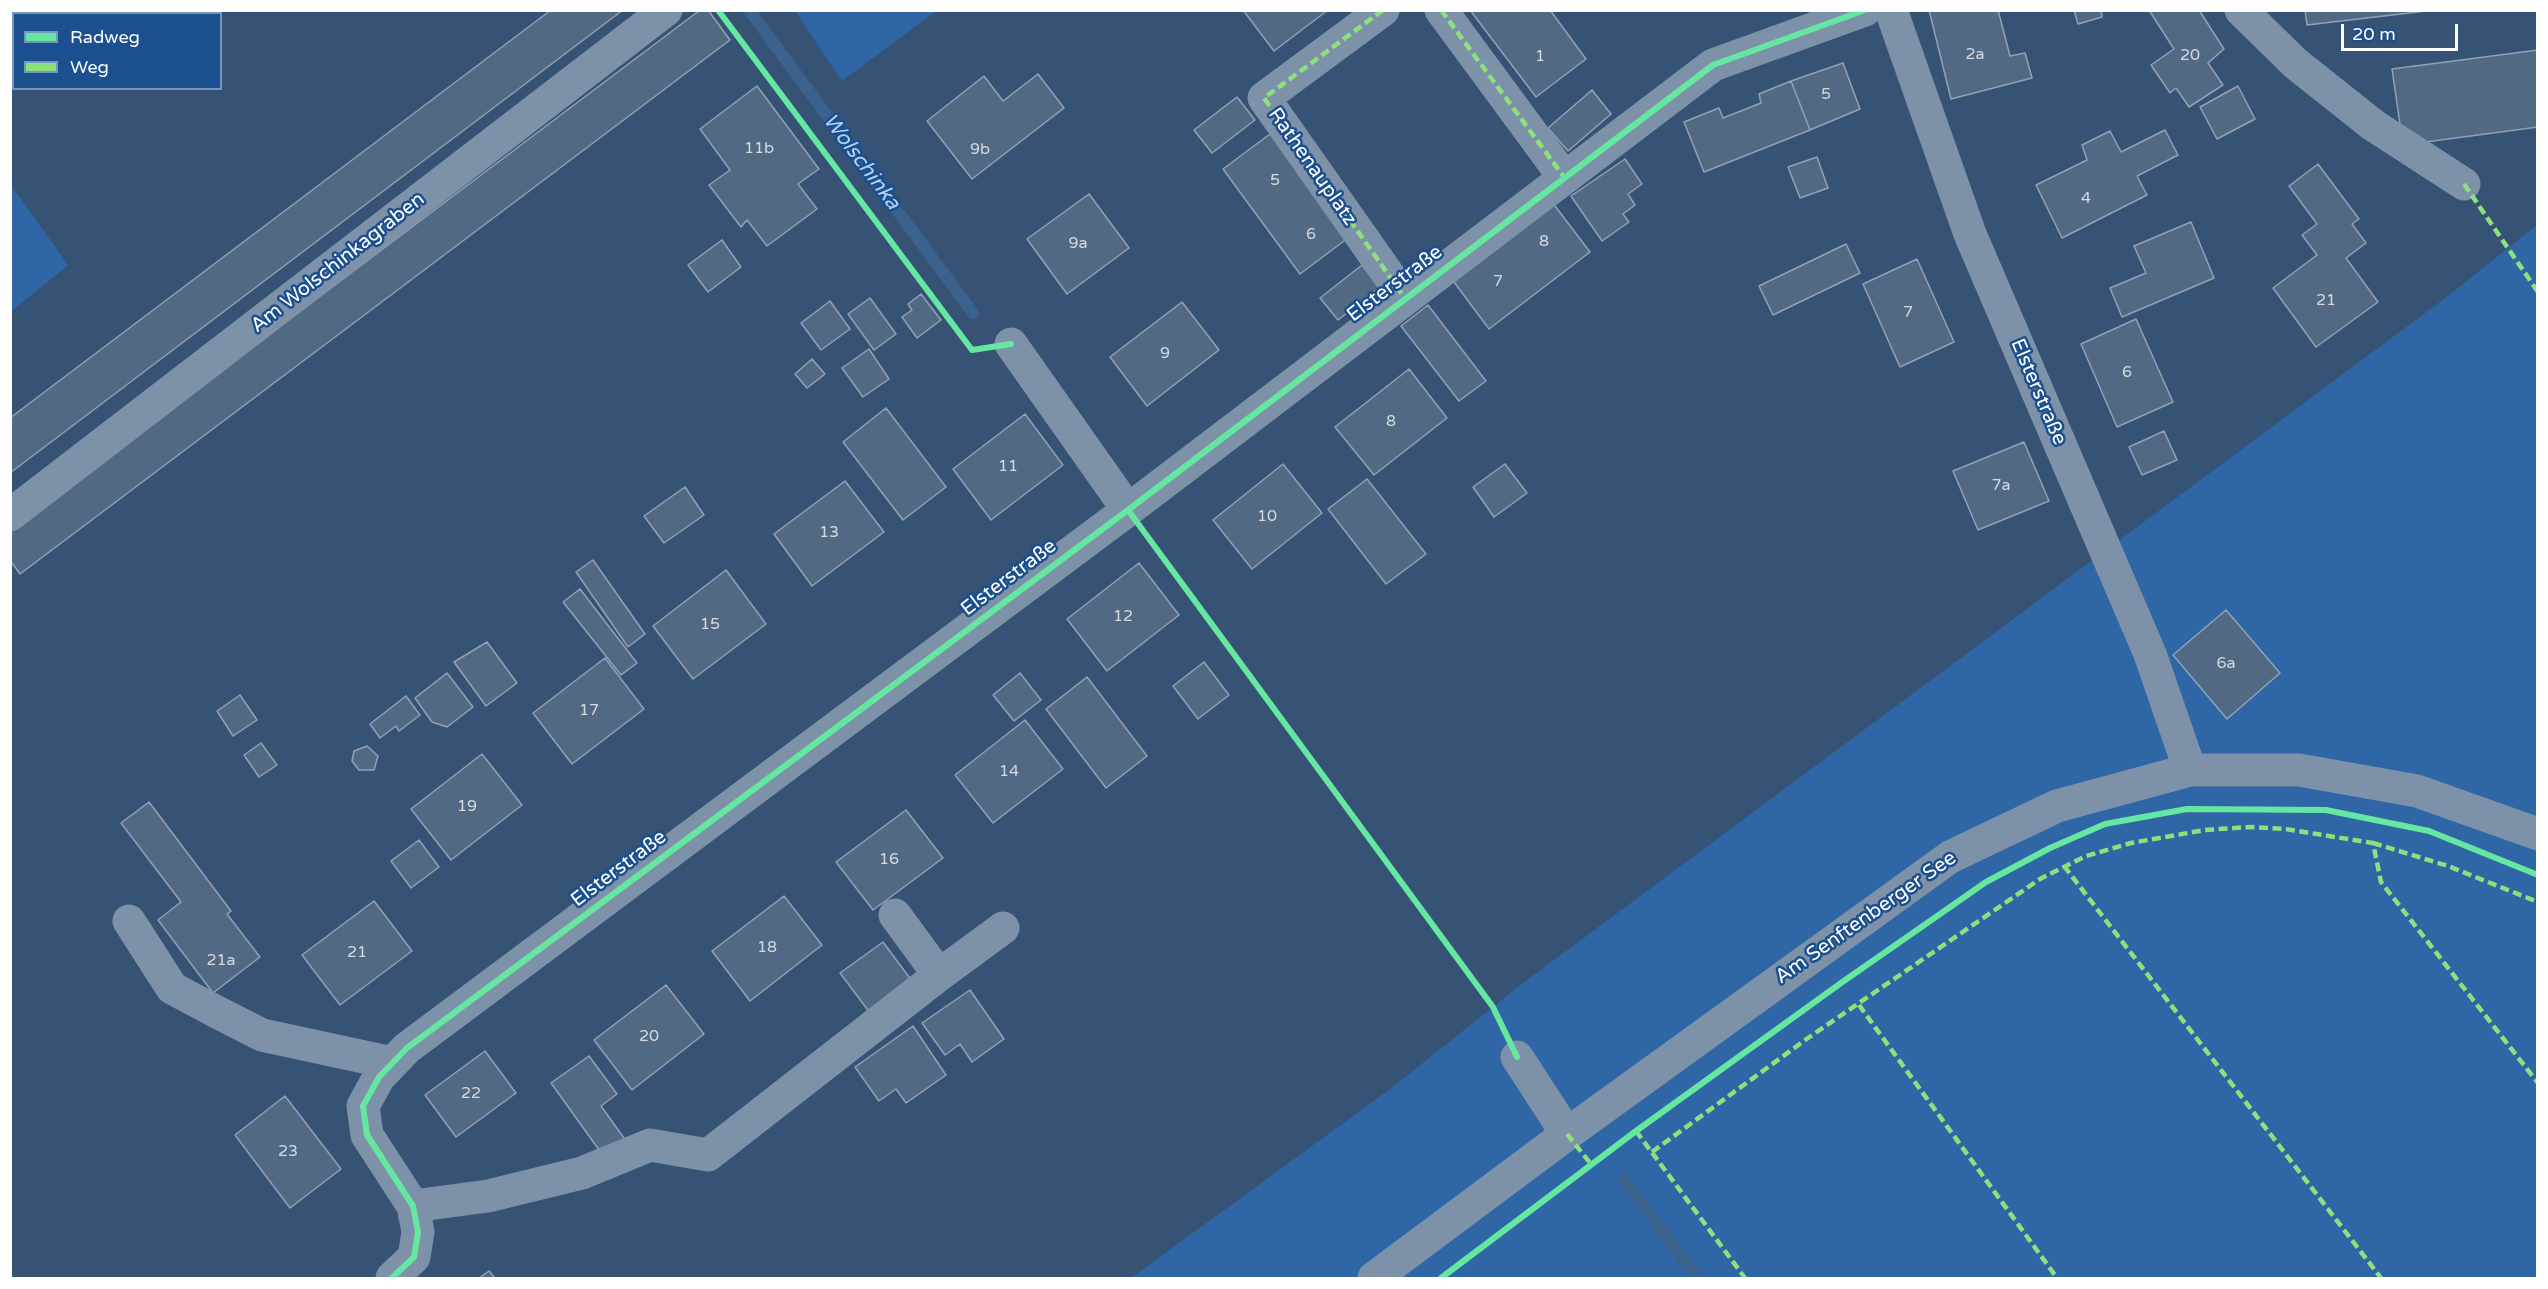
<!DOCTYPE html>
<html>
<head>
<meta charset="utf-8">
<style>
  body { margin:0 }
  #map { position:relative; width:2548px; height:1289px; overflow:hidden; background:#365274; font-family:"Varela Round",sans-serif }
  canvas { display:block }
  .frame { position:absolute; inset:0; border:12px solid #fff; pointer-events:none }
  .legend { position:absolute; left:12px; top:12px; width:210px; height:78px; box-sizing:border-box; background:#1b4f8f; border:2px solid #7695bc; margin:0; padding:8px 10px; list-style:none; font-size:18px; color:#fff }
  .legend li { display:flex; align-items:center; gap:12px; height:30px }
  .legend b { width:30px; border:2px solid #7695bc }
  .scale { position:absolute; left:2341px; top:24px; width:117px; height:27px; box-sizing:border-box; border:3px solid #fff; border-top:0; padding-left:8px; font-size:18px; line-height:21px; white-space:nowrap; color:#fff; -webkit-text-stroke:4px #1b4f8f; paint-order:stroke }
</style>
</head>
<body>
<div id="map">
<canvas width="2548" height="1289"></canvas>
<div class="frame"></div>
<ul class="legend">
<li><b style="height:8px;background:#66e7a1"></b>Radweg</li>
<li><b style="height:8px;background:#8de07e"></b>Weg</li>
</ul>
<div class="scale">20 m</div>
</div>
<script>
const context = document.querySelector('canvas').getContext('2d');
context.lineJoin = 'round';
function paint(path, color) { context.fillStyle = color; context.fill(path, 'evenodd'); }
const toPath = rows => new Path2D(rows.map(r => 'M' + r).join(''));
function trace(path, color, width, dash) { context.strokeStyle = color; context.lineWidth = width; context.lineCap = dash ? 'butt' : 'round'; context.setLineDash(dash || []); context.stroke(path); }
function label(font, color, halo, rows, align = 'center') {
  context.font = font + ' "Varela Round",sans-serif'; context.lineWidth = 5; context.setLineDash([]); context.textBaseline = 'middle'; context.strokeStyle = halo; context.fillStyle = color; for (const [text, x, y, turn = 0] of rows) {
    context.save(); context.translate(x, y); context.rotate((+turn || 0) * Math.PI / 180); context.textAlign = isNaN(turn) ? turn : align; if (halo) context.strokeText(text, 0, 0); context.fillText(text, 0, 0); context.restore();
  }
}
paint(toPath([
  [795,11,936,11,842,81],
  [11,185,68,265,11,312,10,312],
  [2537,225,2537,1278,1131,1278,1390,1089,1523,983,2444,299]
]), '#2f66a5');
trace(toPath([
  [749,10,973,313],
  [1624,1179,1697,1278]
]), '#3b618d', 12);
const building = toPath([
  [551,10,623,10,10,473,10,418,551,10],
  [700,10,708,10,730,40,20,574,10,560,10,530,700,10],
  [1243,10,1328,10,1274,51,1243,10],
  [1470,10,1550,10,1586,59,1536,97,1470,10],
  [1929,10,1998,10,2010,56,2025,53,2032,78,1951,99,1929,10],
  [2074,10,2101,10,2102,17,2078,24,2074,10],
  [2149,10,2199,10,2224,49,2208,63,2223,85,2189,107,2176,88,2170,93,2151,65,2174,49,2149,10],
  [2305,10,2435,10,2307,25,2305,10],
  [2538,50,2538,127,2403,145,2392,69,2538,50],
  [1843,63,1860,109,1810,130,1791,81,1843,63],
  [1038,74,1064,108,972,179,927,121,984,76,1003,101,1038,74],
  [1791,81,1810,130,1704,172,1684,122,1719,108,1723,118,1761,103,1759,94,1791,81],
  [757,86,819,169,798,184,817,209,767,246,747,220,741,227,709,185,730,170,700,129,757,86],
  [2238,86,2255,119,2217,139,2200,107,2238,86],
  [1592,90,1611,114,1568,151,1548,128,1592,90],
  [1237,97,1255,120,1212,153,1194,130,1237,97],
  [2165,130,2178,155,2137,176,2147,195,2062,238,2036,185,2087,160,2082,145,2110,131,2121,152,2165,130],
  [1274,131,1352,235,1300,274,1223,169,1274,131],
  [1817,157,1828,188,1800,198,1788,167,1817,157],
  [1625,159,1642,184,1628,194,1635,205,1623,214,1629,222,1602,241,1571,196,1625,159],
  [2318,164,2359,219,2352,224,2366,243,2346,258,2378,302,2316,347,2273,288,2317,255,2302,235,2317,224,2289,186,2318,164],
  [1089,194,1129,248,1067,294,1027,239,1089,194],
  [1552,202,1590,252,1489,329,1451,278,1552,202],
  [2191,222,2214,278,2122,317,2110,288,2146,273,2134,246,2191,222],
  [722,240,741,267,708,292,688,265,722,240],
  [1846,244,1860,273,1773,315,1759,286,1846,244],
  [1917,259,1954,342,1900,367,1863,284,1917,259],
  [1362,265,1380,287,1338,320,1320,298,1362,265],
  [921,294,941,320,917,338,902,317,912,310,908,304,921,294],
  [870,298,896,334,874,350,848,314,870,298],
  [830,301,850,329,821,350,801,323,830,301],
  [1182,302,1219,350,1147,406,1110,357,1182,302],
  [1428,305,1486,381,1459,401,1401,326,1428,305],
  [2136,319,2173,402,2117,427,2081,344,2136,319],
  [869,349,889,379,863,397,842,368,869,349],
  [812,359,825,374,807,388,795,374,812,359],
  [1409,369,1447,418,1374,475,1335,427,1409,369],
  [886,408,946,487,903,520,843,442,886,408],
  [1025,414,1063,465,991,520,953,469,1025,414],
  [2164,431,2177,460,2142,475,2129,447,2164,431],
  [2024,442,2049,501,1978,530,1953,471,2024,442],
  [1283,464,1322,513,1252,569,1213,520,1283,464],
  [1505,464,1527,493,1494,517,1473,487,1505,464],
  [1367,479,1426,554,1386,584,1328,509,1367,479],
  [845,481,884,532,812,586,774,534,845,481],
  [685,487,704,515,664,543,644,516,685,487],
  [593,560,645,634,628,647,576,572,593,560],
  [1139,563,1179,615,1107,671,1067,619,1139,563],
  [726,570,766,624,693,679,653,626,726,570],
  [580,589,637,663,621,675,563,602,580,589],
  [2226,610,2280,673,2227,719,2173,655,2226,610],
  [487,642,517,683,486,706,454,662,487,642],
  [605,658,644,709,572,764,533,713,605,658],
  [1204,662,1229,695,1198,719,1173,686,1204,662],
  [447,673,473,707,447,727,432,722,415,698,447,673],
  [1020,673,1041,700,1014,721,993,695,1020,673],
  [1087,677,1147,756,1106,788,1046,709,1087,677],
  [240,695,257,720,233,736,217,711,240,695],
  [406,696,420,715,399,731,396,726,380,738,370,724,406,696],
  [1025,720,1063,769,993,823,955,775,1025,720],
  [261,743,277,765,259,777,244,755,261,743],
  [367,746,378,756,374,770,359,770,352,761,354,751,367,746],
  [482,754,522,805,451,860,411,809,482,754],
  [149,802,231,911,227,914,260,957,213,993,158,920,181,902,121,823,149,802],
  [906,810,943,858,873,910,836,862,906,810],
  [419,840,439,867,411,888,391,861,419,840],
  [784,896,822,945,750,1001,712,951,784,896],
  [374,901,412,951,340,1005,302,955,374,901],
  [883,942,915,985,873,1017,840,973,883,942],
  [666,985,704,1034,632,1090,594,1040,666,985],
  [970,990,1004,1039,972,1062,960,1044,945,1055,922,1023,970,990],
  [913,1026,946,1075,906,1103,896,1089,879,1101,855,1067,913,1026],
  [485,1051,516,1093,456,1137,425,1095,485,1051],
  [589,1056,617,1094,601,1106,629,1145,607,1161,551,1083,589,1056],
  [285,1096,341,1169,290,1208,235,1135,285,1096],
  [489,1271,495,1278,479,1278,489,1271]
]);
paint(building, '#526984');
trace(building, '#92a2b6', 1.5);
trace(toPath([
  [1383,10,1264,98,1404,297],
  [1441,10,1564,177],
  [1891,10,1970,234,2150,654,2190,770],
  [2241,10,2295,63,2373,125,2464,184],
  [1011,344,1128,510],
  [10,515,666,10],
  [129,921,172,988,215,1011,262,1035,392,1063],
  [939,975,1003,928],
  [1517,1057,1567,1134],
  [413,1206,488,1196,582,1173,650,1145,708,1155,939,975,895,915],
  [392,1278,414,1257,418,1232,413,1206,367,1135,363,1106,379,1077,407,1048,1128,510,1713,65,1865,10],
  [1374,1278,1567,1134,1950,857,2057,806,2190,770,2299,770,2417,791,2538,834]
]), '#7d92a8', 33);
trace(toPath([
  [1383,10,1264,98,1404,297],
  [1441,10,1564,177],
  [2464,184,2538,292],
  [2373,843,2448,866,2538,902],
  [2064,866,2381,1278],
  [1859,1005,2057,1278],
  [1636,1131,1745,1278],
  [1567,1134,1591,1164],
  [1652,1152,1808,1038,2040,879,2086,856,2131,843,2205,830,2250,827,2285,829,2373,843,2381,882,2538,1083]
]), '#8de07e', 4.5, [9, 4.5]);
trace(toPath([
  [718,10,972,350,1011,344],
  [1128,510,1493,1007,1517,1057],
  [392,1278,414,1257,418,1232,413,1206,367,1135,363,1106,379,1077,407,1048,1128,510,1713,65,1865,10],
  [1441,1278,1636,1131,1841,983,1986,882,2050,848,2105,824,2187,809,2326,810,2429,831,2538,875]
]), '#66e7a1', 6);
label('16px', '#d4dae0', null, [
  ["2a",1975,55],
  ["20",2190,56],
  ["1",1540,57],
  ["5",1826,95],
  ["11b",759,149],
  ["9b",980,150],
  ["5",1275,181],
  ["4",2086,199],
  ["6",1311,235],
  ["8",1544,242],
  ["9a",1078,244],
  ["7",1498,282],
  ["21",2326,301],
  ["7",1908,313],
  ["9",1165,354],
  ["6",2127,373],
  ["8",1391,422],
  ["11",1008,467],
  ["7a",2001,486],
  ["10",1267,517],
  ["13",829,533],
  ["12",1123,617],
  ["15",710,625],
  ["6a",2226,664],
  ["17",589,711],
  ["14",1009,772],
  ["19",467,807],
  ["16",889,860],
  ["18",767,948],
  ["21",357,953],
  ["21a",221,961],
  ["20",649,1037],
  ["22",471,1094],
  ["23",288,1152]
]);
label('20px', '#fff', '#1b4f8f', [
  ["Rathenauplatz",1312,167,55],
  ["Am Wolschinkagraben",338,263,-38],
  ["Elsterstraße",1395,284,-37],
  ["Elsterstraße",2038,392,67],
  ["Elsterstraße",1009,578,-37],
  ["Elsterstraße",619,869,-37],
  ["Am Senftenberger See",1866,918,-35]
]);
label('italic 21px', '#b5d3f5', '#1b4f8f', [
  ["Wolschinka",861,162,53]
]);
</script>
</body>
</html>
